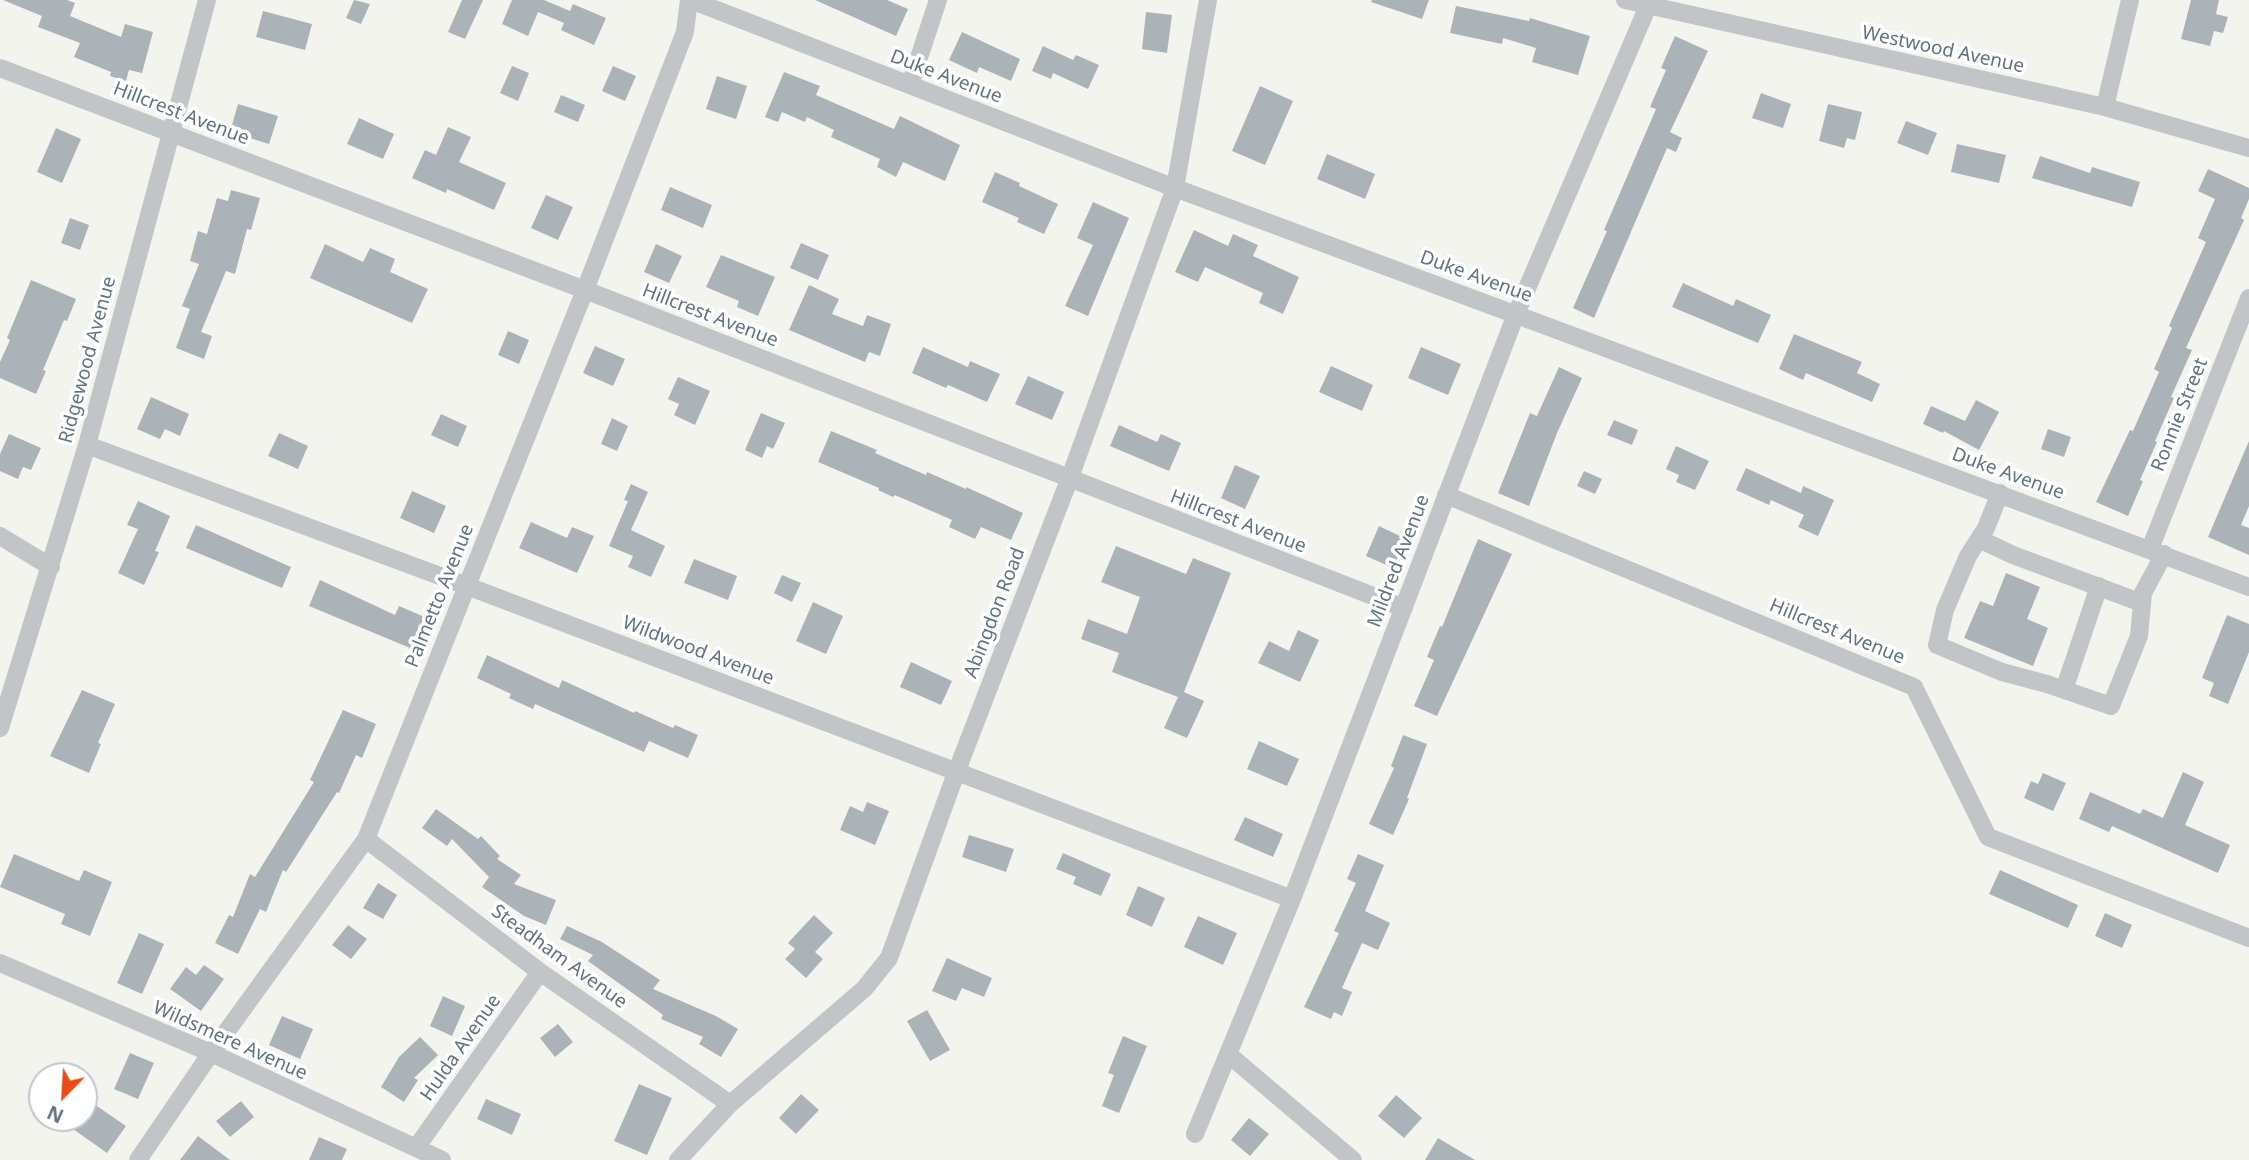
<!DOCTYPE html>
<html>
<head>
<meta charset="utf-8">
<style>
  body { margin:0 }
  #map { position:relative; width:2249px; height:1160px; overflow:hidden; background:#f4f4ef; font-family:"Noto Sans",sans-serif }
  canvas { display:block }
  .north { position:absolute; left:28px; top:1062px; width:70px; height:70px; box-sizing:border-box; background:#fff; border:2px solid #c0c7cd; border-radius:50%; rotate:204deg; font-size:19px; font-weight:700; line-height:28px; text-align:center; color:#617382 }
  .north::after { content:''; display:block; margin:auto; width:24px; height:32px; background:#eb4b18; clip-path:polygon(50% 0,100% 100%,50% 72%,0 100%) }
</style>
</head>
<body>
<div id="map">
<canvas width="2249" height="1160"></canvas>
<div class="north">N</div>
</div>
<script>
const context = document.querySelector('canvas').getContext('2d');
context.lineJoin = 'round';
function paint(path, color) { context.fillStyle = color; context.fill(path, 'evenodd'); }
const toPath = rows => new Path2D(rows.map(r => 'M' + r).join(''));
function trace(path, color, width, dash) { context.strokeStyle = color; context.lineWidth = width; context.lineCap = dash ? 'butt' : 'round'; context.setLineDash(dash || []); context.stroke(path); }
function label(font, color, halo, rows, align = 'center') {
  context.font = font + ' "Noto Sans",sans-serif'; context.lineWidth = 7; context.setLineDash([]); context.textBaseline = 'middle'; context.strokeStyle = halo; context.fillStyle = color; for (const [text, x, y, turn = 0] of rows) {
    context.save(); context.translate(x, y); context.rotate((+turn || 0) * Math.PI / 180); context.textAlign = isNaN(turn) ? turn : align; if (halo) context.strokeText(text, 0, 0); context.fillText(text, 0, 0); context.restore();
  }
}
paint(toPath([
  [3,0,67,0,75,3,70,16,121,37,125,24,153,32,142,73,129,70,126,81,110,76,111,72,74,57,80,43,38,27,42,16],
  [354,0,370,4,361,24,346,18],
  [462,0,483,0,465,39,448,32],
  [512,0,544,0,570,11,573,4,606,18,594,45,561,30,564,23,538,12,528,36,502,24],
  [815,0,887,0,908,9,896,36],
  [1372,0,1429,0,1422,19,1371,2],
  [2191,0,2219,0,2216,14,2228,17,2223,33,2214,31,2210,46,2181,39],
  [1456,6,1529,21,1530,18,1590,36,1578,75,1532,62,1536,48,1503,38,1502,44,1450,33],
  [263,11,312,24,305,50,256,37],
  [1146,12,1172,15,1167,53,1142,49],
  [962,32,1020,59,1011,81,979,67,977,73,949,60],
  [1675,36,1708,51,1670,132,1682,138,1676,152,1667,148,1594,318,1573,308,1607,231,1604,230,1656,109,1650,107,1666,70,1661,68],
  [1043,46,1073,60,1076,55,1099,65,1088,89,1053,73,1051,79,1032,71],
  [512,66,529,73,518,101,500,93],
  [613,66,636,76,625,101,602,91],
  [784,72,820,86,816,95,894,129,900,116,960,145,945,181,903,162,896,177,877,167,880,159,831,137,834,130,807,117,805,122,782,112,778,122,765,117],
  [717,76,747,86,736,119,706,109],
  [1260,86,1293,101,1265,165,1232,151],
  [1761,93,1791,104,1783,128,1752,118],
  [561,95,585,105,578,122,554,112],
  [238,104,278,116,269,144,230,132],
  [1828,104,1862,112,1855,140,1847,138,1844,148,1819,141],
  [359,118,394,134,383,159,347,144],
  [1906,121,1937,133,1928,155,1897,143],
  [448,127,471,137,459,162,506,183,494,210,447,189,446,193,412,178,425,150,436,155],
  [56,128,81,139,62,183,37,172],
  [1957,144,2006,155,1999,183,1951,172],
  [1327,154,1375,174,1365,199,1317,179],
  [2040,156,2090,173,2092,167,2140,182,2132,207,2032,178],
  [2208,169,2249,188,2249,199,2241,218,2244,220,2186,348,2192,350,2171,397,2174,398,2155,441,2157,442,2140,480,2143,481,2128,516,2096,502,2130,430,2133,431,2159,372,2154,369,2172,328,2169,326,2206,242,2198,238,2215,199,2198,191],
  [995,172,1020,183,1019,186,1058,204,1044,234,1017,222,1019,218,982,202],
  [670,187,712,205,703,228,661,210],
  [231,190,260,198,251,230,247,229,235,274,226,271,201,332,212,336,204,359,176,348,190,309,182,306,199,264,190,261,198,231,207,234,217,198,228,201],
  [546,195,573,207,558,240,531,228],
  [1093,202,1129,218,1088,316,1065,306,1093,245,1077,238],
  [70,218,89,225,80,250,61,243],
  [1194,230,1228,246,1233,234,1258,245,1253,256,1299,277,1283,314,1259,303,1263,293,1205,267,1198,282,1175,272],
  [801,243,829,255,818,280,790,268],
  [325,244,363,262,370,248,395,259,390,272,428,289,412,323,310,278],
  [656,244,682,256,669,283,644,272],
  [721,255,775,277,758,316,737,307,739,301,706,287],
  [31,280,76,299,67,321,64,320,43,370,46,371,36,394,0,378,0,362,10,340,7,338],
  [1683,283,1733,306,1736,299,1771,315,1758,343,1672,307],
  [809,285,839,299,832,314,863,326,867,315,891,324,880,356,869,352,865,362,789,330],
  [508,331,529,340,519,364,498,355],
  [1794,334,1862,362,1857,373,1880,384,1872,402,1806,373,1803,380,1779,369],
  [595,346,625,359,613,386,583,373],
  [923,347,968,367,970,361,1000,374,987,402,948,385,946,388,912,373],
  [1421,347,1461,364,1448,395,1408,378],
  [1331,366,1373,385,1362,411,1319,392],
  [1559,367,1582,378,1557,433,1529,506,1498,493,1530,413,1537,416],
  [1028,376,1064,392,1052,420,1015,404],
  [678,377,710,391,695,425,674,415,679,404,668,399],
  [151,397,189,414,180,436,165,429,160,439,137,429],
  [1976,400,1999,412,1979,450,1944,431,1943,433,1923,424,1931,406,1965,421],
  [761,413,785,423,773,449,767,446,762,458,745,450],
  [441,414,467,426,458,447,431,435],
  [612,418,628,426,617,451,601,444],
  [1614,420,1638,430,1632,445,1607,435],
  [1119,425,1157,442,1161,434,1181,443,1169,471,1110,446],
  [2048,429,2071,437,2064,457,2041,449],
  [831,431,877,450,875,453,926,475,927,472,966,489,966,487,1023,513,1011,540,981,527,975,539,949,527,952,520,895,495,893,497,878,490,879,488,818,462],
  [279,433,308,446,298,469,268,456],
  [9,434,41,448,31,470,23,467,18,479,0,471,0,454],
  [2249,441,2249,506,2241,525,2249,528,2249,555,2208,537],
  [1676,446,1709,461,1695,490,1676,482,1679,475,1666,469],
  [1235,465,1260,476,1245,509,1221,498],
  [1746,468,1801,493,1803,486,1834,500,1818,536,1798,527,1804,515,1771,500,1769,505,1736,490],
  [1584,471,1602,479,1595,494,1577,486],
  [631,484,648,492,631,530,665,546,651,577,628,567,633,556,609,546,628,501,624,500],
  [412,491,446,506,434,533,400,518],
  [138,501,170,516,155,551,159,552,144,585,118,573,138,529,127,525],
  [531,522,567,538,572,527,594,536,577,573,519,548],
  [196,525,291,567,282,588,186,548],
  [1379,526,1406,539,1393,568,1366,556],
  [1478,539,1512,554,1437,716,1414,706,1434,660,1427,657,1440,626,1442,627],
  [1116,546,1186,574,1193,558,1231,573,1184,692,1204,701,1187,738,1164,728,1178,697,1112,672,1119,653,1081,639,1088,619,1127,634,1140,597,1101,582],
  [694,559,737,576,728,600,684,583],
  [2006,573,2040,587,2027,619,2048,628,2033,666,1964,638,1980,601,1993,606],
  [782,575,801,583,792,602,774,593],
  [320,580,395,615,399,606,429,619,415,650,309,606],
  [813,602,843,616,826,654,796,641],
  [2227,615,2249,624,2249,652,2228,704,2209,696,2214,683,2202,678],
  [1298,630,1319,640,1300,682,1258,663,1269,641,1289,651],
  [487,655,559,688,562,680,634,713,635,711,673,728,675,725,698,735,688,758,649,741,644,752,535,704,533,709,509,698,511,694,477,678],
  [911,662,952,681,941,705,900,687],
  [82,690,115,704,98,743,101,744,89,773,50,756],
  [343,710,376,724,362,758,356,755,339,793,337,792,286,872,283,870,266,912,260,909,238,954,215,943,229,915,233,917,250,874,255,877,314,782,310,780],
  [1403,735,1427,744,1407,798,1409,799,1393,835,1369,824,1394,768,1391,766],
  [1259,741,1299,759,1287,786,1247,769],
  [2183,772,2204,782,2185,825,2230,845,2218,873,2112,826,2109,832,2079,819,2090,792,2140,814,2143,809,2163,818],
  [2043,773,2066,783,2053,811,2024,798,2031,781,2038,784],
  [867,802,889,811,875,845,840,830,850,806,863,812],
  [436,809,478,839,481,836,500,856,497,859,521,875,514,884,556,900,546,925,524,916,482,887,489,877,452,839,447,846,422,828],
  [1245,817,1283,834,1273,857,1234,840],
  [969,835,1014,849,1006,872,962,857],
  [1063,853,1111,874,1101,896,1073,884,1076,877,1056,869],
  [14,854,79,881,84,870,112,882,90,936,61,924,65,914,0,887],
  [1358,854,1384,865,1365,911,1390,923,1378,950,1362,943,1342,988,1352,992,1342,1016,1334,1012,1331,1019,1304,1007,1339,933,1334,931,1356,883,1347,879],
  [2000,870,2078,905,2068,928,1989,894],
  [378,883,397,895,383,919,363,908],
  [1138,886,1165,898,1152,927,1126,915],
  [2105,913,2132,925,2122,948,2095,936],
  [814,915,833,933,815,952,823,959,806,978,785,959,795,949,788,943],
  [1198,916,1237,933,1223,965,1184,947],
  [348,925,367,939,351,959,332,945],
  [567,926,602,942,660,980,653,989,716,1016,738,1029,721,1057,699,1044,703,1037,661,1019,663,1015,588,961,593,955,560,939],
  [139,933,164,944,142,994,117,983],
  [947,958,992,978,984,997,962,988,956,1001,932,991],
  [204,965,224,979,201,1011,170,989,186,967,196,975],
  [443,996,465,1006,452,1036,430,1026],
  [927,1010,950,1050,930,1061,907,1021],
  [282,1016,313,1029,300,1059,269,1045],
  [558,1024,573,1042,555,1057,540,1038],
  [1123,1036,1147,1046,1119,1113,1102,1106,1114,1075,1108,1073],
  [420,1037,438,1055,414,1078,418,1080,404,1102,381,1087,399,1057],
  [130,1053,154,1063,138,1099,114,1089],
  [639,1084,672,1098,647,1155,614,1141],
  [801,1094,819,1110,796,1134,779,1118],
  [1396,1095,1422,1118,1404,1138,1378,1116],
  [486,1099,521,1114,512,1135,477,1119],
  [241,1101,254,1117,230,1137,216,1121],
  [91,1102,126,1126,107,1153,73,1129,80,1118,84,1118,84,1112],
  [1249,1118,1269,1134,1250,1156,1231,1140],
  [198,1136,230,1160,180,1160],
  [319,1137,347,1149,342,1160,309,1160],
  [1438,1138,1475,1160,1425,1160]
]), '#abb3b8');
trace(toPath([
  [691,0,1175,188,2249,587],
  [1625,0,2105,107,2249,148],
  [0,68,585,290,1404,608],
  [910,85,938,0],
  [2105,107,2130,0],
  [87,445,467,586,1292,899],
  [2000,493,1986,528,1968,556,1945,610,1937,645,2002,672,2047,684,2111,706,2139,636,2143,593,2164,554],
  [1446,495,1914,687,1988,837,2249,938],
  [0,536,51,567],
  [1979,539,2013,555,2142,603],
  [2150,549,2249,298],
  [2064,690,2099,586],
  [0,728,87,445,207,0],
  [366,839,540,972,730,1104],
  [0,963,211,1053,442,1160],
  [1228,1054,1353,1160],
  [1195,1134,1292,899,1516,314,1648,6],
  [416,1148,540,972],
  [138,1160,211,1053,366,839,585,290,685,32,689,0],
  [678,1160,730,1104,864,989,889,958,956,773,1069,480,1175,188,1208,0]
]), '#c1c5c8', 18);
label('19px', '#617382', '#fff', [
  ["Westwood Avenue",1943,50,12],
  ["Duke Avenue",946,77,21],
  ["Hillcrest Avenue",181,114,21],
  ["Duke Avenue",1476,277,20],
  ["Hillcrest Avenue",710,316,21],
  ["Ridgewood Avenue",88,360,-75],
  ["Ronnie Street",2180,415,-68],
  ["Duke Avenue",2008,474,20],
  ["Hillcrest Avenue",1238,522,21],
  ["Mildred Avenue",1399,561,-69],
  ["Palmetto Avenue",440,596,-68],
  ["Abingdon Road",995,613,-69],
  ["Hillcrest Avenue",1837,632,22],
  ["Wildwood Avenue",698,651,21],
  ["Steadham Avenue",559,957,36],
  ["Wildsmere Avenue",230,1041,24],
  ["Hulda Avenue",461,1048,-55]
]);
</script>
</body>
</html>
